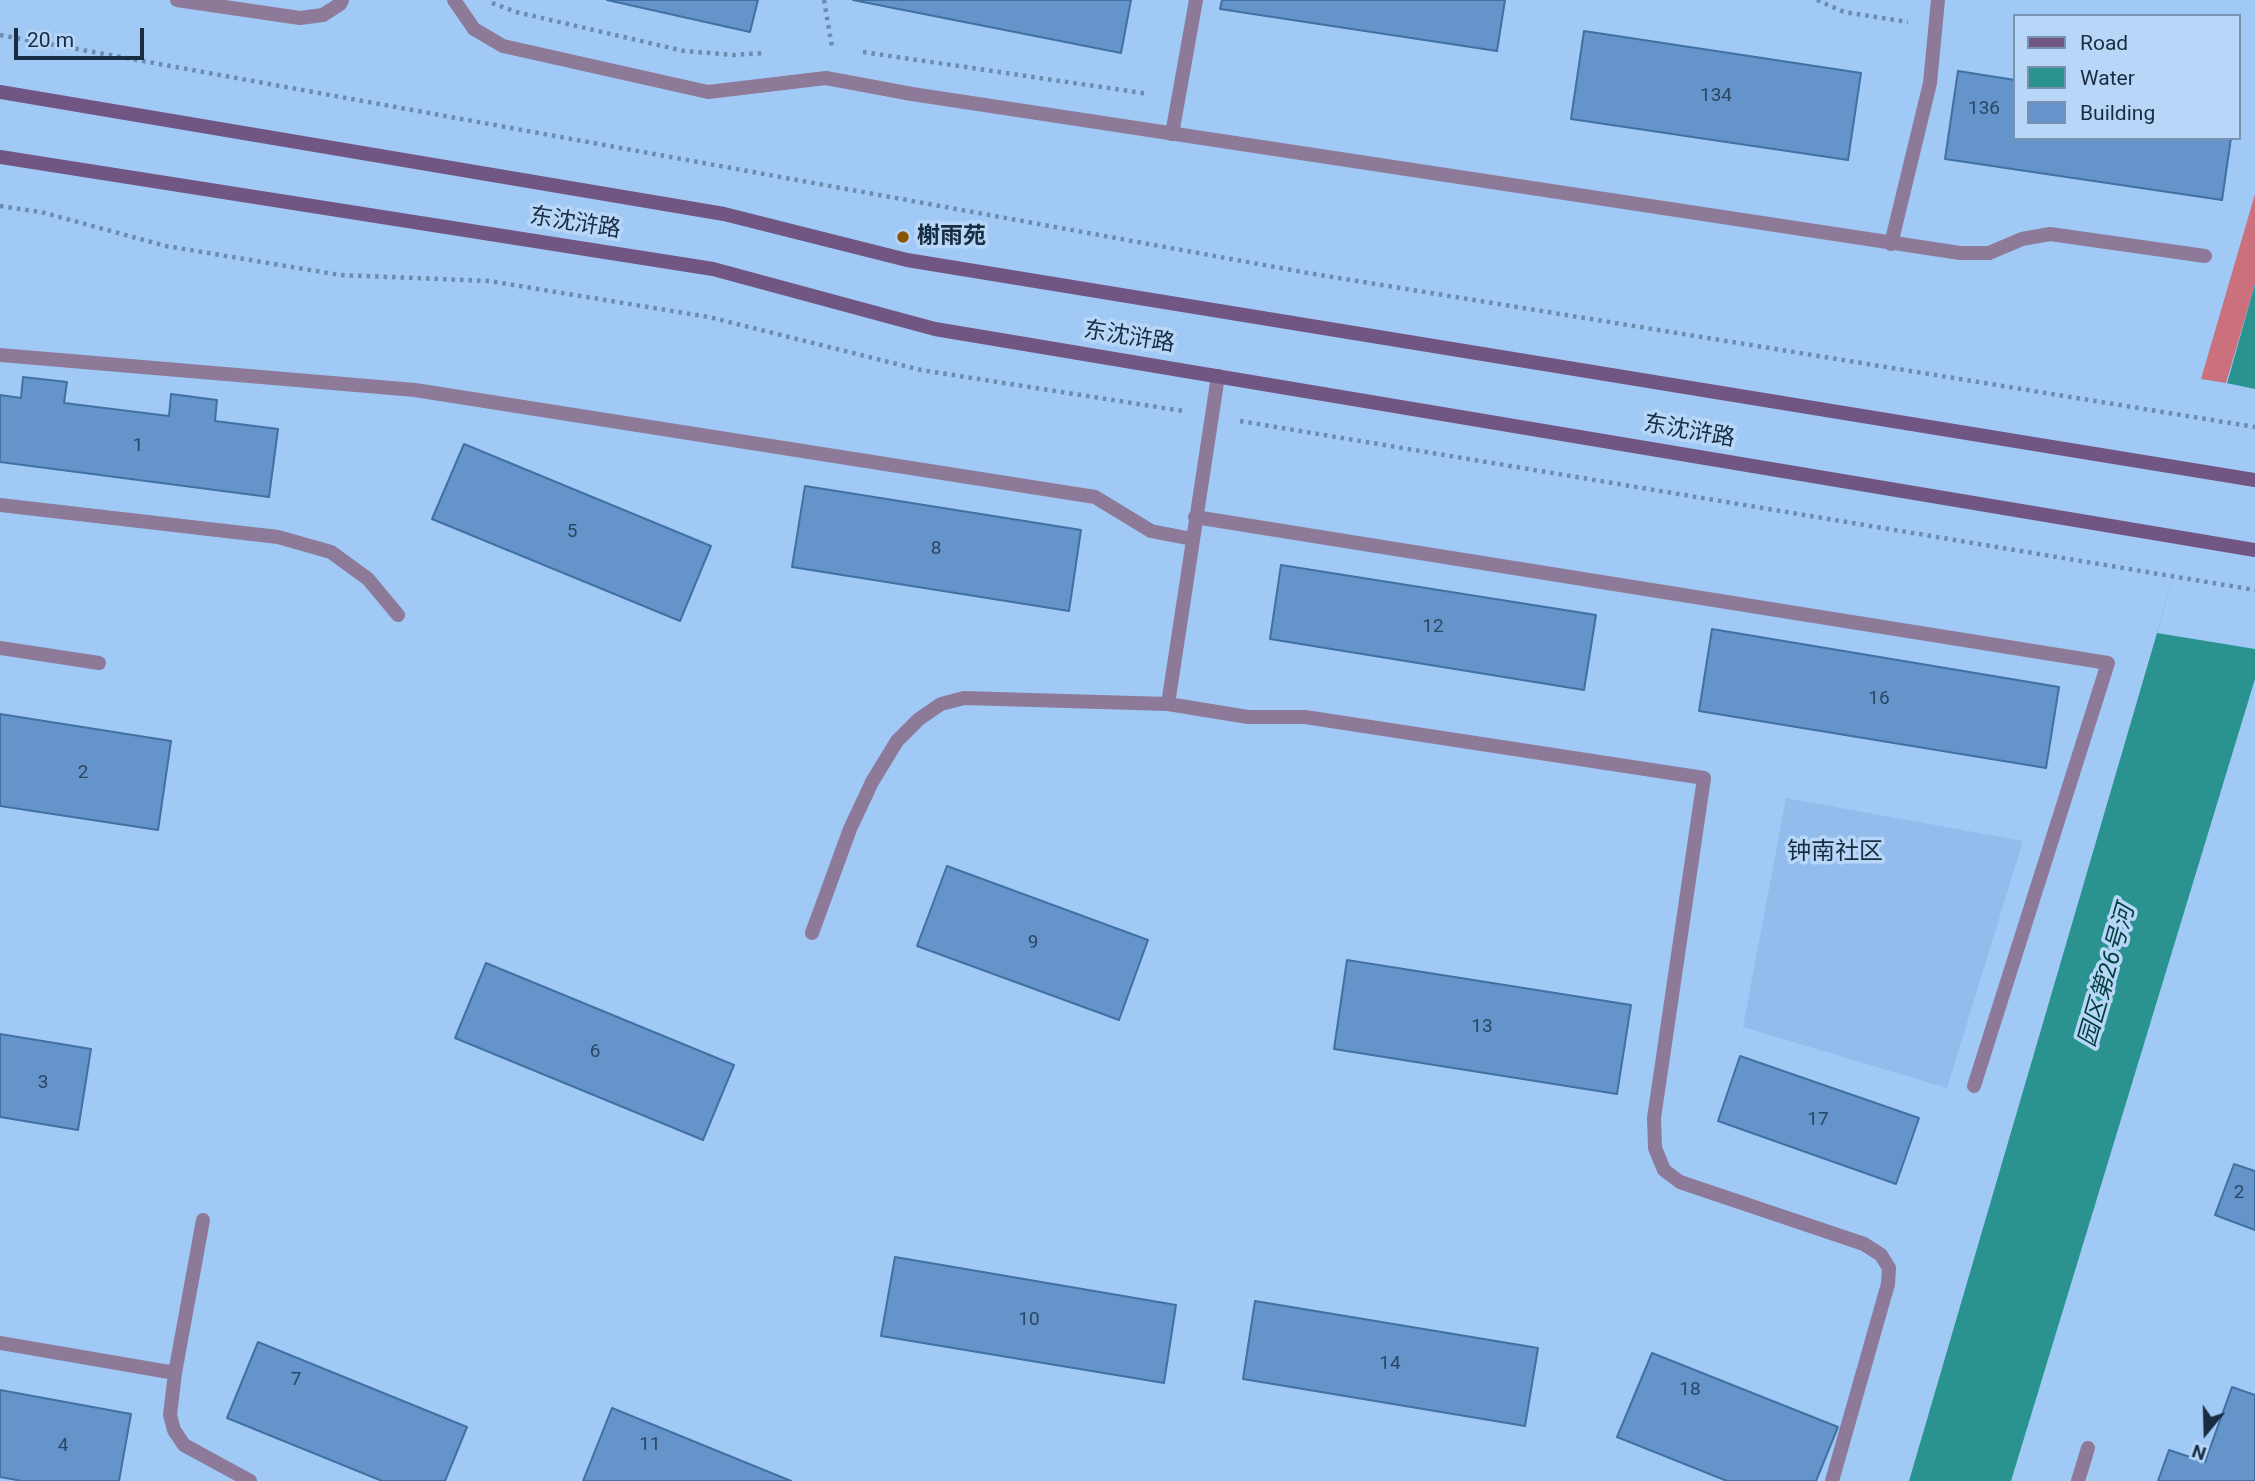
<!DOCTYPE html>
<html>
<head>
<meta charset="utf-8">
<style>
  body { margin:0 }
  #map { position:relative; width:2255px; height:1481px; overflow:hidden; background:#a1c9f6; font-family:Roboto,sans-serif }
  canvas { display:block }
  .legend { position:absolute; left:2013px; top:14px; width:228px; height:126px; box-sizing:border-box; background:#b8d6f7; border:2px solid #7892af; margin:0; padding:9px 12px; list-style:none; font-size:21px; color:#182c42 }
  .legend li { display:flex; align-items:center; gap:14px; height:35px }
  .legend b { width:35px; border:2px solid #7892af }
  .north { position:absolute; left:2171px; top:1397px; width:70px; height:70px; -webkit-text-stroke:5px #b8d6f7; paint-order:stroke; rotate:199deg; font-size:19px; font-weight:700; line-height:28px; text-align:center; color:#182c42 }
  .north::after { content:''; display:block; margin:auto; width:24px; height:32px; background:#182c42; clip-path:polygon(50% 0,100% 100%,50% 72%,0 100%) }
  .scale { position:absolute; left:14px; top:28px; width:130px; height:32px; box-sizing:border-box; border:4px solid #182c42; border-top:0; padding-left:9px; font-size:21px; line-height:24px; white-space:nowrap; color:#182c42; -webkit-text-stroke:5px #b8d6f7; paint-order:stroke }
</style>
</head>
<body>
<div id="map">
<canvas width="2255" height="1481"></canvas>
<ul class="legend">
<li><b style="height:9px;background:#715583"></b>Road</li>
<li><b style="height:19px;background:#2a938f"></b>Water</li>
<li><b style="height:19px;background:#6494c9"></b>Building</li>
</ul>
<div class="north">N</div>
<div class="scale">20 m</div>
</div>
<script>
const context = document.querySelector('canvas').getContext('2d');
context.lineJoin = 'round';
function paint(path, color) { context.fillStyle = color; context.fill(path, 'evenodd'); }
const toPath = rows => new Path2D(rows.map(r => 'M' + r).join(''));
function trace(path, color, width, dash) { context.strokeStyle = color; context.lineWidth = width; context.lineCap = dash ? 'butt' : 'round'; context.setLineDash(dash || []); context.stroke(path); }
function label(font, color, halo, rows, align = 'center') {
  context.font = font + ' Roboto,"Noto Sans SC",sans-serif'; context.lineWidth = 7; context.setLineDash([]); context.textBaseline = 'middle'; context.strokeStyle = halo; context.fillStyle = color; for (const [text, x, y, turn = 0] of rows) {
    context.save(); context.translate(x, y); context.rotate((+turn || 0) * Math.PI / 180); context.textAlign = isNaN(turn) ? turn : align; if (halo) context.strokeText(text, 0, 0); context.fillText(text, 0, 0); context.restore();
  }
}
paint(toPath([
  [1786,798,2023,841,1947,1088,1743,1027]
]), '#91bcec');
paint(toPath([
  [2255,194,2255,284,2226,383,2201,379]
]), '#cb707d');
paint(toPath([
  [2255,284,2255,679,2011,1481,1909,1481,2157,633]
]), '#2a938f');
paint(toPath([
  [2226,383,2255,389,2255,649,2157,633]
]), '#a1c9f6');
const building = toPath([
  [607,0,758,0,750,32,607,0],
  [853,0,1131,0,1121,53,853,0],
  [1222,0,1505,0,1497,51,1220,9,1222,0],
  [1584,31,1861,73,1848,160,1571,119,1584,31],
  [1958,71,2015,80,2015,138,2231,138,2222,200,1945,159,1958,71],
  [23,377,67,382,64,403,169,416,171,394,217,400,215,421,278,429,269,497,0,462,0,395,21,398,23,377],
  [464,444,711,546,680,621,432,519,464,444],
  [805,486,1081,530,1069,611,792,567,805,486],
  [1281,565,1596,615,1584,690,1270,639,1281,565],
  [1712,629,2059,687,2046,768,1699,711,1712,629],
  [0,714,171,741,158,830,0,806,0,714],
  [947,866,1148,940,1119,1020,917,946,947,866],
  [1347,960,1631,1005,1617,1094,1334,1049,1347,960],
  [486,963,734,1065,703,1140,455,1038,486,963],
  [0,1034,91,1049,78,1130,0,1117,0,1034],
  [1740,1056,1919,1118,1896,1184,1718,1121,1740,1056],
  [2234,1164,2255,1171,2255,1230,2215,1215,2234,1164],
  [895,1257,1176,1305,1164,1383,881,1336,895,1257],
  [1255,1301,1538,1348,1525,1426,1243,1379,1255,1301],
  [258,1342,467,1427,445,1481,382,1481,227,1418,258,1342],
  [1652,1353,1838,1427,1816,1481,1727,1481,1617,1437,1652,1353],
  [2232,1387,2255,1395,2255,1481,2158,1481,2169,1450,2205,1462,2232,1387],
  [0,1390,131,1414,119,1481,22,1481,0,1477,0,1390],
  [612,1408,791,1481,583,1481,612,1408]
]);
paint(building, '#6494c9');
trace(building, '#4170a3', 2);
trace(toPath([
  [824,0,832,47],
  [1817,0,1844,12,1908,22],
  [492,3,516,12,684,51,734,55,764,53],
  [0,35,1308,273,2255,427],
  [863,52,1149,94],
  [0,206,41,212,166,246,340,275,489,281,709,317,921,370,1183,411],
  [1240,421,2255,590]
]), '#6b8baf', 4.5, [3.5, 5]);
trace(toPath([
  [177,0,300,18,323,15,340,4,342,0],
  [1172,134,1196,0],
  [1195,517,2108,663,1974,1086]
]), '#8d7a99', 14);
trace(toPath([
  [454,0,474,29,503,46,708,92,826,78,912,94,1960,253,1989,253,2022,239,2050,234,2205,256],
  [1891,244,1930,83,1938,0],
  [0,355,415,390,1095,497,1151,531,1192,539],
  [0,505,278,537,331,552,368,579,398,615],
  [0,648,99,663],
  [1168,704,1218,376],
  [812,933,850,829,872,782,897,741,919,719,941,704,964,698,1168,704,1248,717,1305,717,1704,778,1654,1118,1655,1148,1664,1170,1680,1182,1864,1244,1881,1255,1889,1268,1888,1284,1832,1481],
  [203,1220,175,1373,170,1415,174,1430,184,1445,250,1481],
  [0,1343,175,1373],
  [2078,1481,2088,1448]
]), '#8d7a99', 14);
trace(toPath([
  [0,92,724,214,907,260,2255,480],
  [0,157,713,269,935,329,2255,550]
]), '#715583', 14);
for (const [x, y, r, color] of [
  [903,237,7,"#885600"]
]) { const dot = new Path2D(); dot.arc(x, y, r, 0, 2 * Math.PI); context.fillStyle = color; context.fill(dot); trace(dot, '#b8d6f7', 2.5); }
label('19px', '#2b4664', null, [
  ["134",1716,96],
  ["136",1984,109],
  ["1",138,446],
  ["5",572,532],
  ["8",936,549],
  ["12",1433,627],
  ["16",1879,699],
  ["2",83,773],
  ["9",1033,943],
  ["13",1482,1027],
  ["6",595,1052],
  ["3",43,1083],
  ["17",1818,1120],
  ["2",2239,1193],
  ["10",1029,1320],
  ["14",1390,1364],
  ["7",296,1380],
  ["18",1690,1390],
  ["11",650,1445],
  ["4",63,1446]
]);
label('23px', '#182c42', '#b8d6f7', [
  ["东沈浒路",575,224,9],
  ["东沈浒路",1129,338,9],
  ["东沈浒路",1689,432,10]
]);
label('bold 23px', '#182c42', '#b8d6f7', [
  ["榭雨苑",917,237]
], 'left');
label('24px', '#182c42', '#b8d6f7', [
  ["钟南社区",1835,853]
]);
label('italic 24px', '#003f3d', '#b8d6f7', [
  ["园区第26号河",2108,976,-74]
]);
</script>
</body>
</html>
